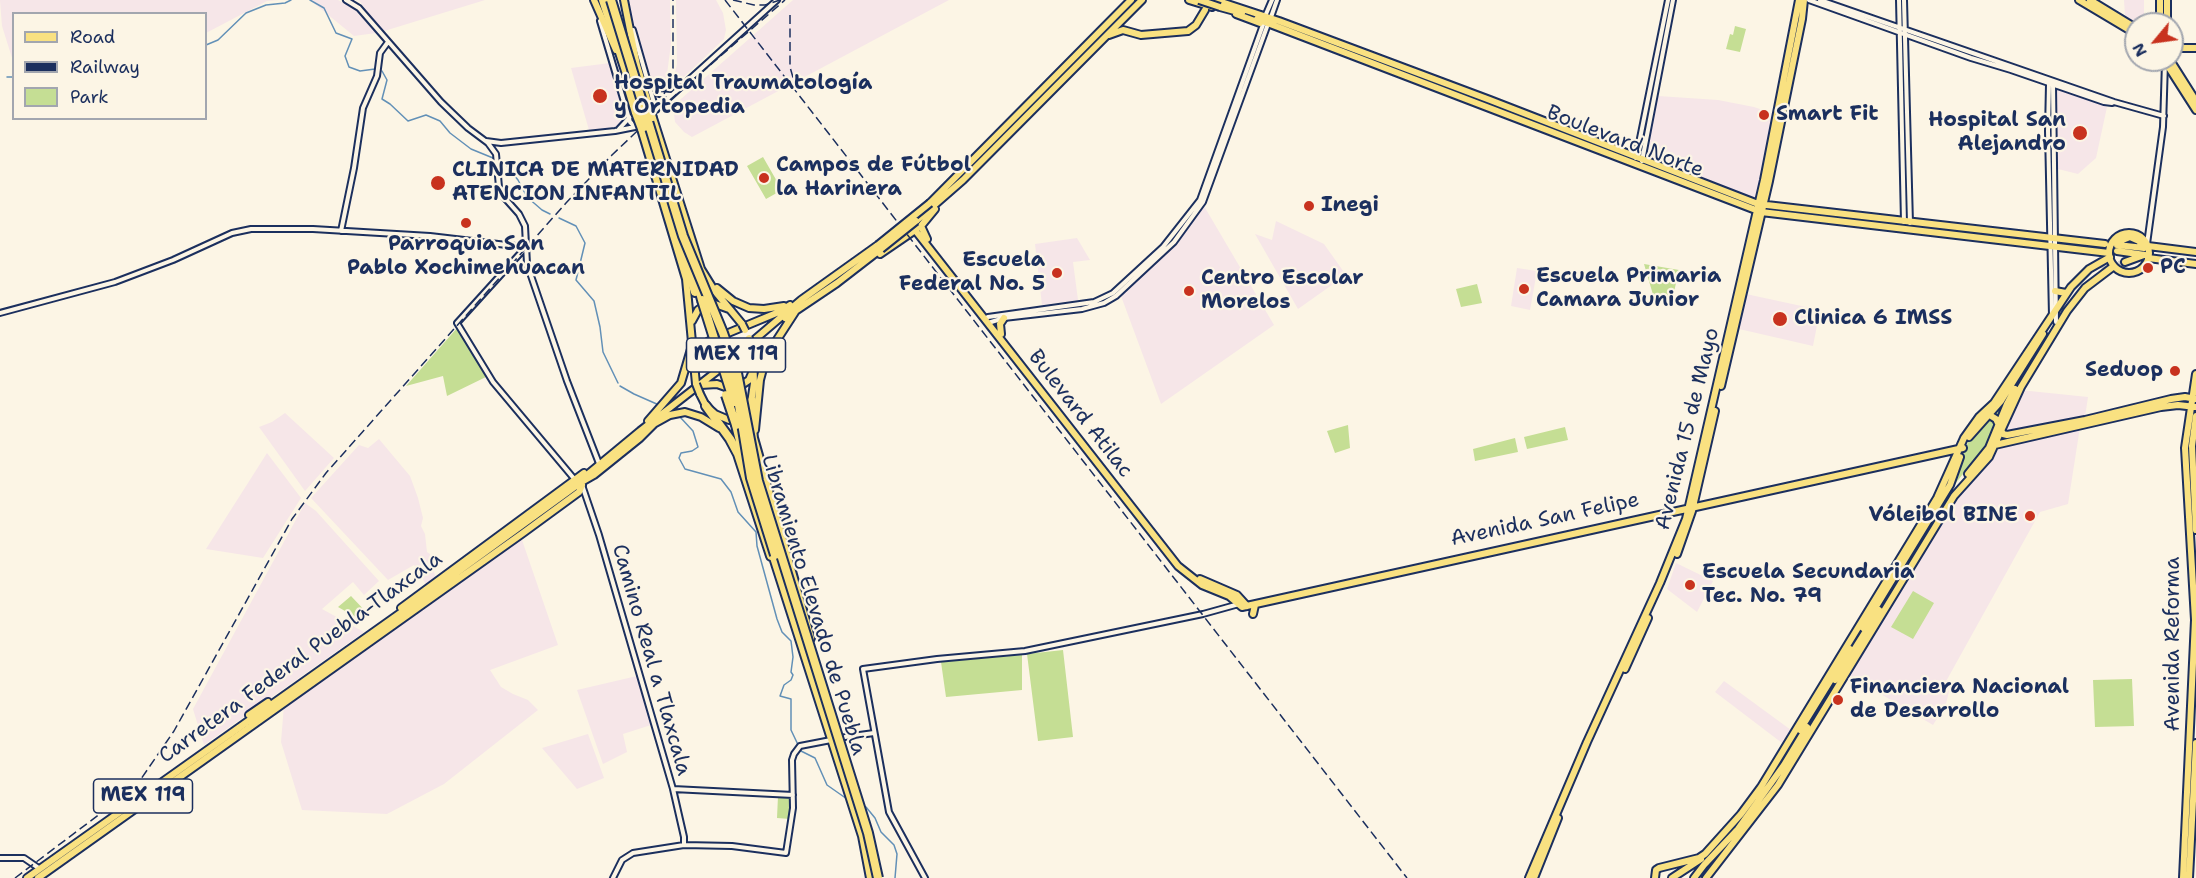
<!DOCTYPE html>
<html>
<head>
<meta charset="utf-8">
<style>
  body { margin:0 }
  #map { position:relative; width:2196px; height:878px; overflow:hidden; background:#fcf5e5; font-family:"Shantell Sans",sans-serif }
  canvas { display:block }
  .legend { position:absolute; left:12px; top:12px; width:195px; height:108px; box-sizing:border-box; background:#fcf5e5; border:2px solid #a2a6af; margin:0; padding:8px 10px; list-style:none; font-size:18px; color:#1b2f5e }
  .legend li { display:flex; align-items:center; gap:12px; height:30px }
  .legend b { width:30px; border:2px solid #a2a6af }
  .north { position:absolute; left:2124px; top:12px; width:60px; height:60px; box-sizing:border-box; background:#fcf5e5; border:2px solid #a2a6af; border-radius:50%; rotate:241deg; font-size:16px; font-weight:700; line-height:24px; text-align:center; color:#1b2f5e }
  .north::after { content:''; display:block; margin:auto; width:21px; height:27px; background:#c8321e; clip-path:polygon(50% 0,100% 100%,50% 72%,0 100%) }
</style>
</head>
<body>
<div id="map">
<canvas width="2196" height="878"></canvas>
<ul class="legend">
<li><b style="height:8px;background:#f9e181"></b>Road</li>
<li><b style="height:8px;background:#1b2f5e"></b>Railway</li>
<li><b style="height:16px;background:#c5de94"></b>Park</li>
</ul>
<div class="north">N</div>
</div>
<script>
const context = document.querySelector('canvas').getContext('2d');
context.lineJoin = 'round';
function paint(path, color) { context.fillStyle = color; context.fill(path, 'evenodd'); }
const toPath = rows => new Path2D(rows.map(r => 'M' + r).join(''));
function trace(path, color, width, dash) { context.strokeStyle = color; context.lineWidth = width; context.lineCap = dash ? 'butt' : 'round'; context.setLineDash(dash || []); context.stroke(path); }
function label(font, color, halo, rows, align = 'center') {
  context.font = font + ' "Shantell Sans",sans-serif'; context.lineWidth = 4.5; context.setLineDash([]); context.textBaseline = 'middle'; context.strokeStyle = halo; context.fillStyle = color; for (const [text, x, y, turn = 0] of rows) {
    context.save(); context.translate(x, y); context.rotate((+turn || 0) * Math.PI / 180); context.textAlign = isNaN(turn) ? turn : align; if (halo) context.strokeText(text, 0, 0); context.fillText(text, 0, 0); context.restore();
  }
}
paint(toPath([
  [0,0,279,0,267,1,206,33,206,14,14,14,13,61,2,26],
  [310,0,338,0,354,9,376,33,354,36],
  [359,0,485,0,381,32],
  [626,0,670,0,671,44,665,89,662,91,652,82],
  [676,0,716,0,723,13,726,30,724,39,671,89,677,64],
  [793,0,949,0,692,137,684,132,675,122,673,106],
  [2124,0,2144,0,2144,24,2138,24,2125,15],
  [610,63,626,114,624,121,617,127,589,130,571,68],
  [2057,88,2107,107,2096,158,2078,174,2058,169],
  [1658,96,1718,100,1754,107,1775,114,1758,200,1647,156,1646,153],
  [1204,206,1274,325,1161,404,1121,296,1183,234],
  [1276,221,1324,244,1346,275,1298,309,1255,234,1272,240],
  [1077,238,1090,260,1073,262,1078,300,1042,305,1035,244],
  [1517,268,1537,271,1530,310,1511,306],
  [1746,294,1820,310,1813,346,1739,329],
  [2020,390,2088,397,2085,417,2008,431,2002,428],
  [285,413,334,458,305,491,259,427,272,422],
  [2080,427,2068,504,2040,512,1944,685,1949,691,1946,704,1933,725,1849,675,1949,511,1963,489,2003,445],
  [379,439,410,476,418,498,423,518,421,526,425,534,427,552,430,554,436,580,427,586,414,565,388,580,311,498,359,445,368,448],
  [267,453,301,498,263,558,206,549],
  [305,503,316,511,379,581,364,595,353,582,322,609,364,632,204,745,193,709],
  [521,537,558,645,490,670,501,687,513,694,528,700,538,710,444,784,387,814,302,810,281,742,284,705],
  [1676,563,1713,581,1697,612,1667,589],
  [637,676,651,725,623,734,627,752,603,764,577,690],
  [1724,681,1791,730,1782,743,1715,692],
  [588,734,604,778,577,789,542,748]
]), '#f6e6e8');
paint(toPath([
  [1735,26,1746,29,1740,52,1726,49,1730,34,1733,35],
  [763,157,782,190,766,199,747,166],
  [1644,264,1679,270,1671,305,1654,298],
  [1477,284,1482,303,1461,307,1456,289],
  [458,327,488,376,447,396,443,376,406,386],
  [2005,399,2006,401,1987,444,1955,484,1953,482,1968,442],
  [1348,425,1350,448,1335,453,1327,431],
  [1565,427,1568,440,1527,449,1524,437],
  [1515,438,1518,452,1475,461,1473,449],
  [1913,591,1934,603,1913,639,1891,627],
  [351,596,369,615,361,620,338,607],
  [1063,650,1073,737,1038,741,1027,654],
  [1022,655,1022,690,946,697,941,662],
  [2132,679,2134,726,2095,727,2093,680],
  [778,796,790,797,790,819,777,818]
]), '#c5de94');
trace(toPath([
  [310,0,324,8,336,33,352,39,345,56,349,67,360,71,375,69],
  [206,45,218,40,246,13,266,5,285,3,291,0],
  [382,71,387,80,382,99,390,104,408,121,426,115,440,121,450,133,471,149,493,158],
  [7,77,14,77],
  [499,159,506,165,518,180,527,197,542,210,550,214],
  [559,218,576,226,585,243,576,280,594,301,600,327,603,352,618,383],
  [620,386,634,394,659,405],
  [680,417,693,431,698,447,692,451,681,453,679,458,685,469,721,479,731,492,738,512,756,532,757,546,777,619,782,632,791,641,793,657,791,672,793,675,791,680,784,685,780,696,791,699,791,730,801,751,815,758,827,785,847,799],
  [866,807,875,818,881,832,894,845,897,854,895,878]
]), '#6290b7', 1.5);
trace(toPath([
  [2102,270,2125,262]
]), '#cfcdca', 6, [6, 3]);
const minor = toPath([
  [346,0,359,8,441,102,468,128,488,143,496,154,499,187,503,196,519,214,525,226,527,264,567,381,600,466],
  [1809,0,1971,58,2011,70,2104,102,2112,103],
  [1820,0,2114,102,2164,116],
  [1899,0,1904,222],
  [1904,0,1910,223],
  [1266,14,1272,0],
  [1271,17,1277,0],
  [600,21,630,122,635,127],
  [633,30,656,110],
  [2049,84,2048,131,2052,316],
  [650,85,659,94,671,95],
  [2053,85,2056,322],
  [651,114,777,0],
  [619,129,630,117],
  [486,141,501,143,615,131,635,127,639,124],
  [1636,158,1668,0],
  [1642,161,1673,0],
  [341,231,354,168,363,108,377,76,380,53,388,42],
  [2147,244,2163,127,2165,62],
  [525,248,457,323,493,382,576,481],
  [0,313,115,282,173,260,232,233,251,229,313,229,430,236,524,247],
  [985,319,988,317,1094,302,1113,293,1163,247,1200,200,1264,22],
  [988,323,1004,318,1082,309,1104,303,1116,296,1174,242,1203,202,1268,24],
  [582,485,599,535,673,789,684,837,684,845],
  [845,737,874,733],
  [673,789,793,795],
  [0,858,24,858,40,869],
  [613,878,622,860,633,853,684,845,732,846,786,853,793,808,792,760,794,754,800,746,831,740],
  [925,878,889,812,863,669,937,659,1025,651,1203,614,1239,604]
]);
const major = toPath([
  [594,0,616,50],
  [624,0,637,65,649,105],
  [1189,0,1212,7],
  [1215,0,1279,21,1490,100,1758,204,2105,244],
  [2079,0,2136,34],
  [2090,0,2136,28],
  [2160,0,2160,24],
  [2167,0,2167,24],
  [1220,7,1242,13],
  [1236,14,1260,23],
  [1257,19,1761,212,2109,253],
  [1109,35,1123,30,1141,35,1188,31,1196,25,1205,10],
  [2172,48,2196,48],
  [2164,60,2196,110],
  [2170,60,2196,101],
  [625,79,635,113],
  [653,118,701,269,714,290,742,324],
  [641,129,686,279,696,384],
  [930,203,1131,0],
  [916,221,963,180,1142,0],
  [921,226,927,239],
  [915,230,1178,566,1202,585,1229,596,1242,607,1963,448],
  '2109 253a20 20 0 1 1 40 0a20 20 0 1 1-40 0Z',
  [2115,243,2130,237,2139,241,2144,248],
  [2117,245,2144,248],
  [2148,246,2196,252],
  [2117,251,2145,255],
  [880,254,921,226,935,209],
  [2148,258,2196,264],
  [2125,262,2144,255],
  [717,288,733,301,749,308,764,309,784,306],
  [2055,291,2066,293],
  [785,318,837,283,881,249],
  [692,321,698,310,705,305,715,304,729,309],
  [1001,334,1000,324,1004,318],
  [696,363,699,350,709,341,779,312,790,305],
  [701,385,717,384,728,388,737,388,749,380,753,371],
  [1721,386,1769,181,1802,19,1804,0],
  [700,394,706,406,715,414,729,420,737,419],
  [751,403,754,383,753,350],
  [1988,414,1996,419,2003,434,2007,435,2085,420,2171,399,2185,397,2196,399],
  [2196,416,2192,446,2196,530],
  [648,421,681,383,691,349],
  [652,425,670,415,685,412,701,417,719,428],
  [755,430,760,380,764,365,771,349,795,312],
  [1969,437,2001,401,2043,334],
  [1995,445,2161,407,2178,405,2196,407],
  [1968,474,1989,448,2007,404,2015,389],
  [580,483,594,475,640,438,654,424],
  [1677,554,1692,511,1715,411],
  [1200,579,1237,595,1247,606],
  [401,608,584,473],
  [1253,614,1255,605],
  [1863,628,1950,485,1960,457],
  [1625,669,1648,618],
  [1835,680,1879,610],
  [249,715,268,702],
  [1800,730,1850,649],
  [27,878,437,587,580,483,582,479,640,431,726,364,801,300,878,245],
  [38,878,523,533,579,492,582,485],
  [1529,878,1587,742,1660,583,1686,519,1764,180,1799,0],
  [1534,878,1558,818],
  [1655,878,1656,870,1659,868,1699,858,1705,854,1741,814,1761,787,1937,498,1964,438,1979,417,1994,403,2071,287,2089,269,2110,257],
  [1672,878,1701,859],
  [1694,878,1704,865,1738,829,1784,765,1807,727],
  [1706,878,1778,785,1954,496,1989,457,2021,387,2067,311,2085,288,2114,266],
  [2183,878,2195,620,2185,448,2196,374],
  [2189,878,2196,743]
]);
const highway = toPath([
  [603,0,639,111],
  [644,127,695,292],
  [693,267,702,300],
  [752,401,751,420,753,438,810,638],
  [706,406,730,439,738,454,771,556],
  [736,425,746,465],
  [772,551,863,836,871,878]
]);
trace(minor, '#1b2f5e', 8);
trace(major, '#1b2f5e', 10);
trace(highway, '#1b2f5e', 12);
trace(minor, '#fcf5e5', 4);
trace(major, '#f9e181', 6);
trace(highway, '#f9e181', 8);
trace(toPath([
  [725,0,1407,878],
  [733,0,754,5,765,5,780,0],
  [790,15,790,67,796,88],
  [658,106,667,88,673,68,673,0],
  [15,878,121,798,141,779,174,731,292,519,326,473,566,203,612,155,671,99,785,0]
]), '#1b2f5e', 1.5, [9, 4.5]);
const majorBridge = toPath([
  [1199,0,1220,7],
  [649,105,653,118],
  [635,113,641,129],
  [878,245,930,203],
  [881,249,916,221],
  [742,324,745,330],
  [749,338,753,350],
  [696,384,700,394]
]);
const highwayBridge = toPath([
  [611,0,683,236,723,333,737,373,758,481,868,833,878,878],
  [639,111,644,127],
  [702,300,734,402],
  [728,363,737,393,751,478,775,555],
  [726,395,736,425]
]);
trace(majorBridge, '#1b2f5e', 10, []);
trace(highwayBridge, '#1b2f5e', 12, []);
trace(majorBridge, '#f9e181', 6);
trace(highwayBridge, '#f9e181', 8);
for (const [x, y, r, color] of [
  [600,96,8,"#c8321e"],
  [1764,115,6,"#c8321e"],
  [2080,133,8,"#c8321e"],
  [764,178,6,"#c8321e"],
  [438,183,8,"#c8321e"],
  [1309,206,6,"#c8321e"],
  [466,223,6,"#c8321e"],
  [2148,268,6,"#c8321e"],
  [1057,273,6,"#c8321e"],
  [1524,289,6,"#c8321e"],
  [1189,291,6,"#c8321e"],
  [1780,319,8,"#c8321e"],
  [2175,371,6,"#c8321e"],
  [2030,516,6,"#c8321e"],
  [1690,585,6,"#c8321e"],
  [1838,700,6,"#c8321e"]
]) { const dot = new Path2D(); dot.arc(x, y, r, 0, 2 * Math.PI); context.fillStyle = color; context.fill(dot); trace(dot, '#fcf5e5', 2); }
for (const [x, y, w] of [
  [736,355,99],
  [143,796,99]
]) { const box = new Path2D(); box.roundRect(x - w / 2, y - 17, w, 34, 4.5); context.fillStyle = '#fcf5e5'; context.fill(box); trace(box, '#1b2f5e', 1.5); }
label('bold 20px', '#1b2f5e', null, [
  ["MEX 119",736,355],
  ["MEX 119",143,796]
]);
label('bold 21px', '#1b2f5e', '#fcf5e5', [
  ["Hospital Traumatología",614,84],
  ["y Ortopedia",614,108],
  ["Smart Fit",1776,115],
  ["Hospital San",2066,121,"right"],
  ["Alejandro",2066,145,"right"],
  ["Campos de Fútbol",776,166],
  ["la Harinera",776,190],
  ["CLINICA DE MATERNIDAD",452,171],
  ["ATENCION INFANTIL",452,195],
  ["Inegi",1321,206],
  ["Parroquia San",466,245,"center"],
  ["Pablo Xochimehuacan",466,269,"center"],
  ["Escuela",1045,261,"right"],
  ["Federal No. 5",1045,285,"right"],
  ["PC",2160,268],
  ["Escuela Primaria",1536,277],
  ["Camara Junior",1536,301],
  ["Centro Escolar",1201,279],
  ["Morelos",1201,303],
  ["Clinica 6 IMSS",1794,319],
  ["Seduop",2163,371,"right"],
  ["Vóleibol BINE",2018,516,"right"],
  ["Escuela Secundaria",1702,573],
  ["Tec. No. 79",1702,597],
  ["Financiera Nacional",1850,688],
  ["de Desarrollo",1850,712]
], 'left');
label('21px', '#1b2f5e', '#fcf5e5', [
  ["Boulevard Norte",1625,142,21],
  ["Bulevard Atilac",1080,414,52],
  ["Avenida 15 de Mayo",1688,429,-76],
  ["Avenida San Felipe",1545,520,-12],
  ["Libramiento Elevado de Puebla",813,605,73],
  ["Avenida Reforma",2174,644,-90],
  ["Carretera Federal Puebla-Tlaxcala",301,658,-36],
  ["Camino Real a Tlaxcala",651,660,74]
]);
</script>
</body>
</html>
